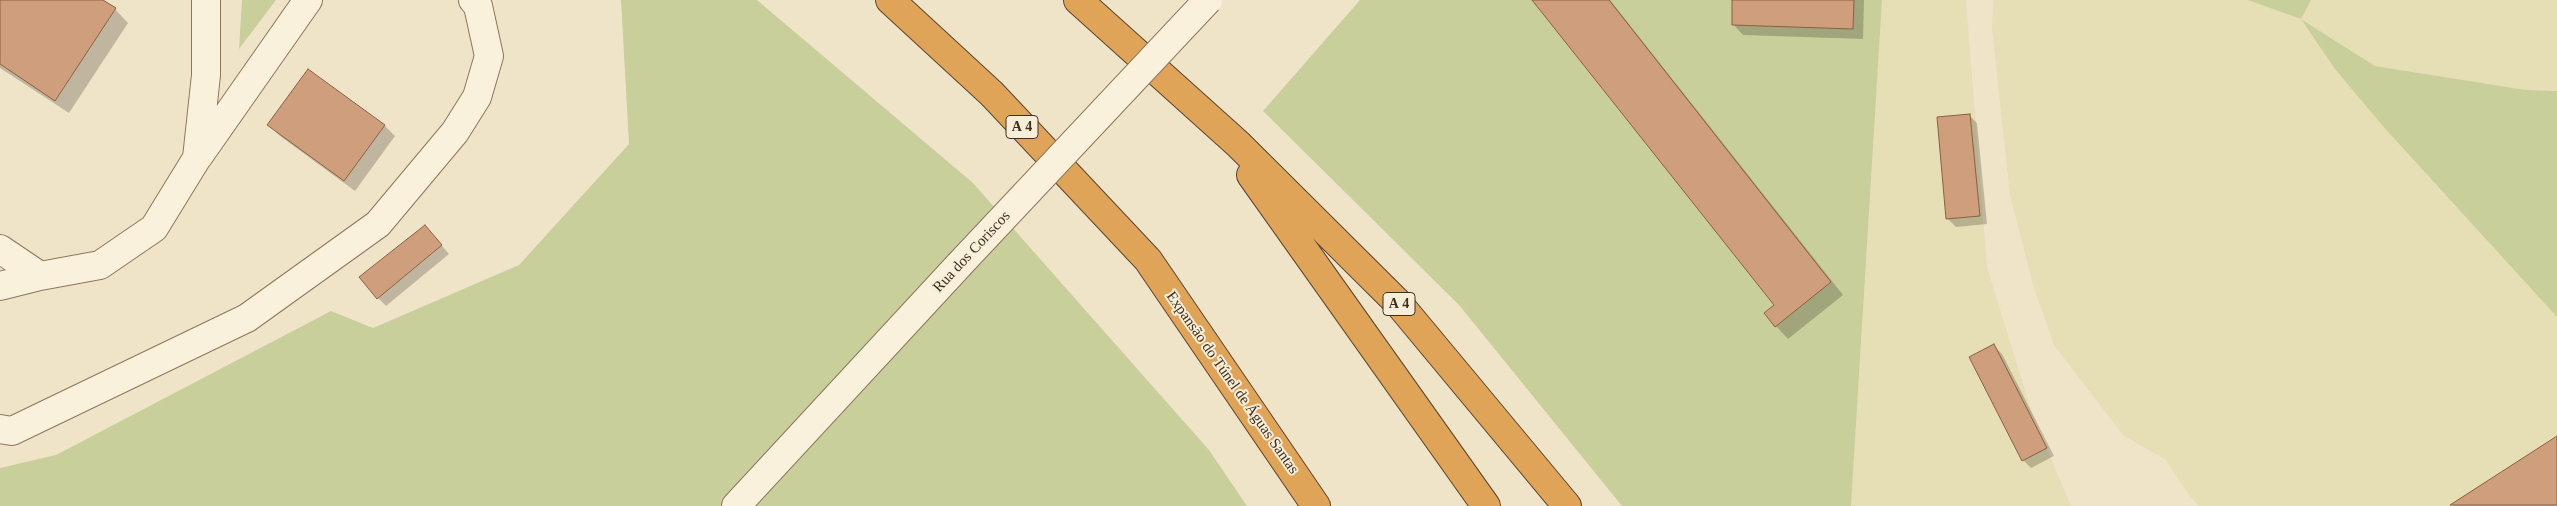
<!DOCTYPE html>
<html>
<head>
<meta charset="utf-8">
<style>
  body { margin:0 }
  canvas { display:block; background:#f0e4c8 }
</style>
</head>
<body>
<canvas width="2557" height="506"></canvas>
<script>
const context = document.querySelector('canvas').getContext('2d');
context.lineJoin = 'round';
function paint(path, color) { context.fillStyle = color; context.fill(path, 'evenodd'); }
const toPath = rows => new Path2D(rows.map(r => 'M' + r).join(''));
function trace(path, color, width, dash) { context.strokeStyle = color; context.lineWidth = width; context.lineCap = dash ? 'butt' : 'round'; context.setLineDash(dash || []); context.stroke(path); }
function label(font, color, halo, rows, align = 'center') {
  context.font = font + ' "Times New Roman",serif'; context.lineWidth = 4; context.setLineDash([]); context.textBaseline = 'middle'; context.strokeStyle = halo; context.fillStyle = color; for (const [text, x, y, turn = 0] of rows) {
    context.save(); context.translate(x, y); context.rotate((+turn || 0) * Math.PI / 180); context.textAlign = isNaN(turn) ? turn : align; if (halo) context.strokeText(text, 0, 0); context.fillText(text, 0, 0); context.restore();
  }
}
paint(toPath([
  [1882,0,1966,0,1987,267,2033,416,2071,506,1851,506],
  [1993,0,2252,0,2301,19,2311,0,2557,0,2557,91,2526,90,2375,66,2303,20,2391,136,2557,317,2557,435,2449,506,2198,506,2184,488,2166,460,2123,435,2054,345,2033,285,2010,195,1992,29]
]), '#e6deb5');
paint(toPath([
  [242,0,276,0,239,49],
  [621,0,757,0,973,183,1209,450,1247,506,0,506,0,468,56,455,331,311,373,328,519,265,629,144],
  [1360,0,1882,0,1851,506,1622,506,1459,305,1263,111],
  [2248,0,2311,0,2301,19,2375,66,2526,90,2557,91,2557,317,2388,132,2335,69,2301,19]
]), '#c9cf9b');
paint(toPath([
  [0,0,101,0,115,9,128,23,69,113,0,68],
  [1534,0,1610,0,1843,295,1788,339,1776,326,1775,305],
  [1733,0,1864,0,1863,39,1743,35,1733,24],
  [1969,115,1977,123,1987,224,1956,227,1948,219],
  [269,125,385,126,395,136,355,191,280,136],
  [425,226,449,254,386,306,378,298],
  [1994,346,2002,354,2054,456,2031,468,2023,460],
  [2557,438,2557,506,2452,506]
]), '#0003');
const building = toPath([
  [0,0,103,0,116,8,55,101,0,64,0,0],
  [1532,0,1609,0,1831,282,1775,327,1764,313,1774,305,1532,0],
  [1732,0,1854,0,1853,29,1732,25,1732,0],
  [308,69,385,125,344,181,267,125,308,69],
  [1970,114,1980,216,1946,219,1937,117,1970,114],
  [425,225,442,245,377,299,359,277,425,225],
  [1994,344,2047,448,2022,461,1969,357,1994,344],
  [2557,436,2557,505,2450,505,2557,436]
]);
paint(building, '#cf9f7d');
trace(building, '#8d5f41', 1);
const minor = toPath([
  [198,157,308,0],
  [0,249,40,276,100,265,154,228,197,158,206,75,206,0],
  [0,286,40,276],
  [0,429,12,431,247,318,378,224,455,132,477,97,489,56,478,6,473,0],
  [736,506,959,265]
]);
const highway = toPath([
  [890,0,992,94,1148,260,1316,506],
  [1078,0,1238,144,1399,304,1567,506],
  [1251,175,1486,506]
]);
trace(minor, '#8d765c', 30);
trace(highway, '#5b4430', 30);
trace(minor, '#faf1dc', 28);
trace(highway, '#e0a458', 28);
const minorBridge = toPath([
  [959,265,1208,0]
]);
trace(minorBridge, '#8d765c', 30, []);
trace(minorBridge, '#faf1dc', 28);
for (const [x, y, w] of [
  [1022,127,32],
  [1399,304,32]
]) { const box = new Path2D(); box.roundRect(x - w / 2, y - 11.5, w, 23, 4); context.fillStyle = '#f7eed8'; context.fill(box); trace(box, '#3d2e20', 1); }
label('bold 14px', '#3d2e20', null, [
  ["A 4",1022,127],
  ["A 4",1399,304]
]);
label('15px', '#3d2e20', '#f7eed8', [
  ["Rua dos Coriscos",972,252,-47],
  ["Expansão do Túnel de Águas Santas",1232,383,55]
]);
</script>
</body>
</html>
